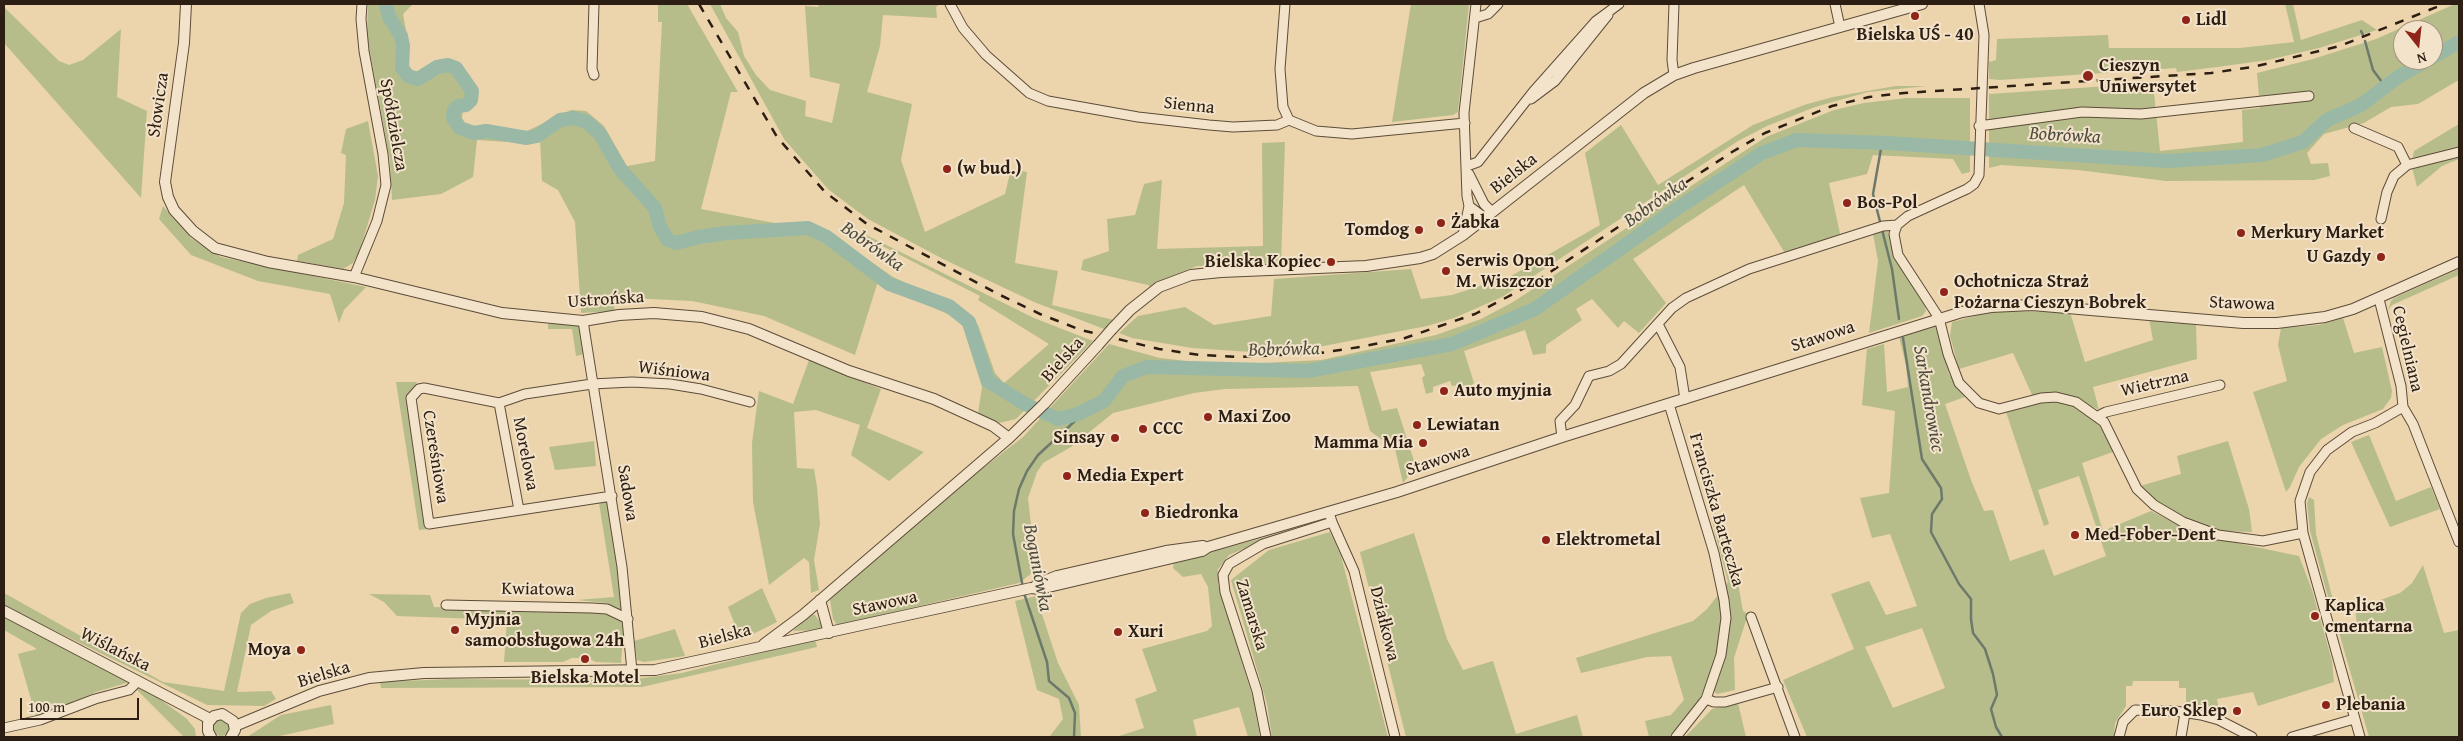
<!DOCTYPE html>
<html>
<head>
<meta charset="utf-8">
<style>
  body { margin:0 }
  #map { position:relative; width:2463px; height:741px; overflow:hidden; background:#ecd4ad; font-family:"Gentium Book Plus",serif }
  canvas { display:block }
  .frame { position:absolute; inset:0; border:5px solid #2c1e12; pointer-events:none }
  .north { position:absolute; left:2393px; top:20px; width:50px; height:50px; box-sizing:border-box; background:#f3e3ca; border:1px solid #a39480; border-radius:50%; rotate:164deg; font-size:14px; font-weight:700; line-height:20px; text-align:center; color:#2c1e12 }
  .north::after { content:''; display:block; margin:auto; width:18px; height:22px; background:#8f2418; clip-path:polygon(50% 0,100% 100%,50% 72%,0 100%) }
  .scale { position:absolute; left:20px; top:698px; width:119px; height:22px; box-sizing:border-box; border:2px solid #2c1e12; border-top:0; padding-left:6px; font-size:15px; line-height:18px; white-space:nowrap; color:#2c1e12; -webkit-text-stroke:4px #f3e3ca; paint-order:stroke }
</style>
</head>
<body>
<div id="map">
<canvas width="2463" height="741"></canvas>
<div class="frame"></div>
<div class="north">N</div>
<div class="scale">100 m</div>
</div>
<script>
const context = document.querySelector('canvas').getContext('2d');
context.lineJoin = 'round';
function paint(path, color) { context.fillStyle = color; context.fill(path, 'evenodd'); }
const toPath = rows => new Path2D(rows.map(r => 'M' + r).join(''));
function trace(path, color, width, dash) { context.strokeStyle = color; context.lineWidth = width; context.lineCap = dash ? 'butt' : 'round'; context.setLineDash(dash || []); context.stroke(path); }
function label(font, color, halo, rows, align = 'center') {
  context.font = font + ' "Gentium Book Plus",serif'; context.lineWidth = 4; context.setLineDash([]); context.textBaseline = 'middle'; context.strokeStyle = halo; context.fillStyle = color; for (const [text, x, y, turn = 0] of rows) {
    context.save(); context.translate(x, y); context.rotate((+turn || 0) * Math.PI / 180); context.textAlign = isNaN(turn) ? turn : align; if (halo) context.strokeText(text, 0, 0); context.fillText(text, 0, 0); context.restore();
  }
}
paint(toPath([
  [368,4,413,4,403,14,409,47,409,69,413,74,422,73,430,67,449,61,457,63,473,81,477,97,476,105,463,111,462,118,466,125,527,131,571,110,586,111,604,126,627,166,655,161,662,22,658,22,658,4,687,4,738,92,731,92,701,209,780,224,807,224,830,233,893,277,964,309,978,325,995,373,1004,383,1049,344,978,300,980,296,863,236,864,234,1034,318,1093,341,1016,419,999,423,978,413,982,387,962,324,952,316,886,287,878,281,855,355,764,316,692,301,629,298,615,300,614,311,581,313,575,222,558,190,542,181,540,138,523,143,477,140,473,177,441,194,392,200,390,160,367,36],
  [710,4,720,4,726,18,738,32,744,56,756,75,770,90,806,101,805,116,832,123,840,84,810,77,805,6,818,7,819,4,940,4,936,7,937,18,883,15,880,46,867,92,912,104,901,160,925,232,1005,194,1011,169,1027,172,1015,263,1058,271,1052,305,1114,320,1104,329,1034,302,943,259,868,219,849,205,828,189,784,139],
  [1411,4,1469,4,1458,112,1453,115,1392,122],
  [2285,4,2293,4,2301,40,2362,20,2377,30,2319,48,2268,60,2217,67,2177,72,2176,68,2000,80,1989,79,1989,62,1996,60,1997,39,2108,35,2109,48,2240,48,2294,42],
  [2455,4,2459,4,2459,80,2418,104,2391,107,2364,123,2324,134,2307,153,2311,164,2328,163,2330,176,2314,180,2166,181,2078,170,2001,165,1989,168,1989,94,2153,83,2160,151,2243,142,2242,110,2260,108,2257,73,2313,59,2376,39],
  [2403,30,2433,30,2433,60,2403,60],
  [4,7,59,61,69,65,83,60,121,29,117,97,147,111,141,198,4,43],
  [1896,86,1927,86,1868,92,1815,107,1767,126,1738,141,1502,297,1454,318,1427,326,1308,349,1252,352,1192,348,1132,338,1119,333,1138,316,1185,307,1214,325,1271,316,1274,279,1411,269,1421,299,1452,295,1511,276,1600,225,1585,153,1621,125,1658,185,1753,125,1804,105,1833,97],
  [1907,98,1970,98,1970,172,1962,174,1953,159,1873,155,1867,174,1829,183,1841,238,1786,255,1744,185,1633,259,1666,303,1639,333,1624,321,1618,328,1592,299,1576,309,1582,320,1546,345,1546,353,1533,355,1525,330,1464,351,1474,383,1469,388,1461,385,1452,386,1450,381,1433,387,1433,392,1426,394,1422,378,1425,375,1421,364,1370,372,1382,411,1397,408,1416,467,1403,483,1395,449,1370,431,1358,386,1225,389,1194,393,1113,413,1071,447,1043,463,1037,472,1028,498,1036,570,1019,583,837,625,833,619,830,600,834,595,965,482,1023,437,1109,344,1160,358,1204,363,1242,364,1321,360,1436,335,1481,319,1513,302,1766,137,1834,110,1864,103],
  [368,121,378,176,375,200,360,250,353,263,343,269,297,261,298,255,333,239,344,203,346,155,341,153,346,129],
  [2459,124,2459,147,2412,161,2414,151],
  [1285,142,1281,265,1197,266,1165,279,1151,287,1148,285,1081,270,1083,260,1109,251,1107,219,1135,215,1144,184,1162,180,1157,249,1263,246,1262,143],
  [2459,154,2459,159,2442,166,2417,187,2412,167],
  [163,206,191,238,221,257,366,287,344,310,339,323,330,294,258,281,191,255,159,219],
  [1887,230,1895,257,1922,296,1926,311,1922,316,1869,333,1878,261,1873,234],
  [2459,269,2459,275,2392,305,2388,310,2391,301,2394,298],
  [2010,311,2070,312,2085,362,2153,340,2149,319,2196,324,2197,359,2093,387,2099,410,2073,397,2055,393,2033,397,2013,353,1959,369,1950,336,1952,322,1982,314],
  [2343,318,2354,353,2382,347,2392,391,2391,398,2383,409,2343,425,2321,439,2299,467,2290,487,2286,492,2253,392,2287,381,2278,345,2281,328,2319,325],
  [548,324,580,324,585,354,576,356,572,329,548,329],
  [1936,326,1949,374,1965,397,1945,404,1971,480,1984,511,1993,510,2010,561,2044,549,2054,576,2106,556,2079,476,2038,490,2049,524,2044,526,2006,412,2047,399,2067,403,2083,410,2099,425,2113,452,2082,463,2103,531,2151,511,2187,529,2213,538,2299,556,2312,590,2332,661,2334,682,2258,706,2253,692,2217,699,2219,711,2186,708,2186,688,2179,688,2179,681,2133,681,2132,686,2126,686,2126,706,2115,723,2114,737,1807,737,1783,680,1854,649,1831,594,1869,581,1886,615,1917,606,1890,534,1872,538,1860,498,1889,493,1895,411,1862,405,1867,349,1884,344,1887,392,1908,387,1906,365,1899,337],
  [1922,628,1945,688,1893,708,1865,647],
  [809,360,881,389,867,428,924,452,889,481,851,455,860,425,816,410,794,412,797,468,814,469,817,487,820,524,814,560,819,590,811,593,809,562,804,558,769,585,753,502,752,443,759,391,793,404],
  [396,382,417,382,407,401,428,529,419,530],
  [2369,435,2396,501,2431,487,2440,509,2390,527,2351,442],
  [594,441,596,466,555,470,549,447],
  [2228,441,2249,509,2252,532,2217,531,2185,518,2158,503,2140,486,2181,474,2177,456],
  [2309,497,2314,500,2316,534,2334,604,2330,604,2310,531,2307,503],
  [609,501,624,612,606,603,577,600,614,597,599,503],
  [1721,514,1734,561,1743,611,1748,614,1734,658,1735,690,1717,694,1706,685,1697,704,1669,737,1649,737,1645,721,1671,715,1684,700,1671,656,1647,657,1581,673,1576,658,1693,621,1707,609,1728,582,1711,517],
  [1330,532,1341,556,1388,737,1272,737,1267,704,1231,580,1269,550],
  [1281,533,1229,555,1218,569,1218,585,1253,698,1260,737,1248,737,1239,707,1193,720,1197,737,1116,737,1144,728,1135,699,1157,691,1142,649,1207,631,1212,626,1208,587,1201,574,1183,577,1173,568,1174,562],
  [1414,533,1447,639,1463,670,1493,661,1516,734,1577,715,1583,737,1406,737,1360,552],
  [2423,565,2444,633,2459,630,2459,737,2369,737,2338,629,2357,624,2355,609,2400,593,2412,583],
  [762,588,777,622,741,640,728,607],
  [4,593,163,682,224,691,241,613,250,604,266,598,290,593,294,603,271,611,251,625,237,692,271,691,276,699,264,706,207,705,4,606],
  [369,594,430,595,434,607,591,612,614,616,624,623,621,663,596,662,587,658,572,658,563,662,504,662,507,620,397,616,384,602],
  [1036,596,1058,663,1079,705,1081,737,1050,736,1063,719,1059,699,1037,690,1015,601],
  [811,614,815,615,822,625,820,630,793,631],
  [4,617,130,682,96,692,36,717,18,654,37,649,4,630],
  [675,629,685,656,644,662,637,660,634,641],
  [815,639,817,647,642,687,381,688,380,682,449,679,627,680,682,673],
  [142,686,187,719,195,729,196,737,184,737,136,689],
  [1738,703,1746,737,1685,737,1712,709],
  [331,705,334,724,275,737,247,737,281,715],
  '213 728a8 8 0 1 1 16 0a8 8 0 1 1-16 0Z'
]), '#b6bd8b');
trace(toPath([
  [2361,31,2363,35],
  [2365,41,2373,70,2385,86],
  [1882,143,1873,194,1892,269,1899,319],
  [1903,338,1922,459,1941,488,1942,499,1932,514,1931,532,1959,584,1971,599,1971,619,1973,633,1985,649,1993,674,1997,695,1991,709,1996,727,2002,737],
  [1023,588,1013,534,1014,511,1019,489,1027,471,1038,455,1075,421,1078,414],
  [1024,593,1047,662,1049,681,1069,698,1075,713,1074,737]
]), '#6d7a6b', 2.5);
trace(toPath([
  [386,4,389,17,401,36,403,46,402,68,408,76,418,79,437,67,448,65,456,68,472,91,471,100,466,105,458,106,454,110,453,118,460,128,474,133,486,131,527,138,537,136,560,120,574,118,587,122,600,134,620,169,655,208,660,227,668,240,676,243,699,237,726,233,808,228,827,237,889,284,949,306,969,322,988,381,1025,404,1058,419,1078,414,1104,401,1123,376,1147,367,1308,371,1452,344,1535,309,1675,210,1762,153,1797,140,1886,143,2168,161,2262,155,2303,142,2327,120,2361,105,2398,77,2428,60],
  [2433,57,2459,42]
]), '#99b8a6', 14);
const minor = toPath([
  [950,4,963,28,986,55,1029,93,1048,101,1138,117,1209,125,1233,127,1277,125,1289,120],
  [1285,4,1280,69,1283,107,1289,120],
  [1476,4,1464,113,1467,196,1469,206,1485,218],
  [1835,4,1840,27],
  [1475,18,1488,14,1498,4],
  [594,75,592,69,594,4],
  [1674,75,1672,60,1674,4],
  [1531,99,1555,81,1608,15],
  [1289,120,1316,131,1352,134,1465,123],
  [1979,126,2082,112,2141,114,2309,96],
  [2354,128,2398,147,2407,165],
  [1467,166,1478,162,1533,92,1596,21,1619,4],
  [1469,174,1484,204,1492,212],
  [2381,219,2387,192,2394,176,2407,165,2459,152],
  [1897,225,1894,234,1898,255,1939,318,1948,354,1959,383,1979,403,1999,409,2041,398,2056,397,2076,402,2104,422,2137,489,2154,505,2183,522,2218,535,2263,541,2303,533],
  [1463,235,1469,206],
  [354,277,377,221,386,185,383,154,364,51,361,19,362,4],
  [2379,299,2401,386,2403,407,2413,424,2459,542],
  [583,321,622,567,632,671],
  [1658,324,1680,367,1685,399],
  [499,403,519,510],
  [1669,404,1714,553,1724,600,1726,618,1721,655,1706,699,1676,737],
  [2098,416,2106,412,2220,385],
  [1562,437,1560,421,1575,405,1589,376,1609,371,1621,364,1672,308,1686,298,1749,269,1883,226,1897,225,1908,216,1967,189,1974,184,1979,175,1984,35,1979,4],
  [612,496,429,524,411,398,419,389,424,388,499,403,525,394,592,384,632,382,670,384,701,389,750,402],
  [1332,522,1354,571,1395,737],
  [446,605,592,608,607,609,628,619],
  [1751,617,1795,737],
  [1706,699,1714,702,1725,702,1778,687],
  [4,728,40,720,95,699,129,690,138,681],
  [1266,737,1257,691,1225,592,1223,575,1229,564,1263,544,1332,522,1329,512],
  [2119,737,2123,722,2135,710,2175,711,2201,715,2219,720,2252,737],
  [2181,737,2185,713],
  [2292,737,2354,719],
  [2360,737,2303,533,2300,501,2310,472,2327,450,2352,432,2375,423,2403,407]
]);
const tertiary = toPath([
  [186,4,184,43,165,182,168,197,174,210,193,231,215,248,268,262,354,277,502,313,583,321,619,315,654,313,702,317,749,329,849,371,934,399,993,426,1009,438],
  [1112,329,1130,310,1159,287,1191,275,1221,272,1366,266,1420,258,1433,254,1463,235,1644,93,1674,75,1694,68,1922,4],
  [1037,584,1057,576,1166,551,1203,546],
  [820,600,829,633],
  [4,611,210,719],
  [764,644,803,615,1009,438,1044,404,1098,345],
  [235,726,319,691,369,678,424,673,655,670,1031,588,1040,589,1202,551,1208,547,1397,492,1562,437,1962,312,1991,307,2032,305,2243,323,2277,323,2325,317,2353,309,2459,262],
  [211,737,208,731,208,723,214,716,222,714,233,721,235,730,231,737]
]);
trace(minor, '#5c4c39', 11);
trace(tertiary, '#5c4c39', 12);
trace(minor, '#f3e3ca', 9);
trace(tertiary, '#f3e3ca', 10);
trace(toPath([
  [699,4,777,137,825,192,867,224,998,294,1040,314,1081,330,1159,349,1200,355,1239,357,1320,353,1360,347,1405,338,1475,314,1532,284,1732,152,1765,133,1832,106,1869,97,1904,93,2211,73,2253,67,2340,46,2444,4]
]), '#2c1e12', 2.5, [9, 9]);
const tertiaryBridge = toPath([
  [1098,345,1112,329]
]);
trace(tertiaryBridge, '#5c4c39', 12, []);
trace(tertiaryBridge, '#f3e3ca', 10);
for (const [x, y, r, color] of [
  [1915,16,5,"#8f2418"],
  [2186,20,5,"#8f2418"],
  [2088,76,6,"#8f2418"],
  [947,169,5,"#8f2418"],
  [1847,203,5,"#8f2418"],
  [1441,223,5,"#8f2418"],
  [1419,230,5,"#8f2418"],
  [2241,233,5,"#8f2418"],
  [2381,257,5,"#8f2418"],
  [1331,262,5,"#8f2418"],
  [1446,271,5,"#8f2418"],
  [1944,292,5,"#8f2418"],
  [1444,391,5,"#8f2418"],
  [1208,417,5,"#8f2418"],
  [1417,425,5,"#8f2418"],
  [1143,429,5,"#8f2418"],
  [1115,438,5,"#8f2418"],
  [1423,443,5,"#8f2418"],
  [1067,476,5,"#8f2418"],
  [1145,513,5,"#8f2418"],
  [2075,535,5,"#8f2418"],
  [1546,540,5,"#8f2418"],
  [2315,616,5,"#8f2418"],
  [455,630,5,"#8f2418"],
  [1118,632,5,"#8f2418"],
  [301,650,5,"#8f2418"],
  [585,659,5,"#8f2418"],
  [2326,705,5,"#8f2418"],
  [2237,711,5,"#8f2418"]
]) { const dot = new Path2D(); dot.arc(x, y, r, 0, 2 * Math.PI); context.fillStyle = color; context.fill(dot); trace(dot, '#f3e3ca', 2); }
label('bold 18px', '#2c1e12', '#f3e3ca', [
  ["Lidl",2196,20],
  ["Bielska UŚ - 40",1915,35,"center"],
  ["Cieszyn",2099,66],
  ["Uniwersytet",2099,87],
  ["(w bud.)",957,169],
  ["Bos-Pol",1857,203],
  ["Żabka",1451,223],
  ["Tomdog",1409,230,"right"],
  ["Merkury Market",2251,233],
  ["U Gazdy",2371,257,"right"],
  ["Serwis Opon",1456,261],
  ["M. Wiszczor",1456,282],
  ["Bielska Kopiec",1321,262,"right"],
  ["Ochotnicza Straż",1954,282],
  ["Pożarna Cieszyn Bobrek",1954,303],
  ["Auto myjnia",1454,391],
  ["Maxi Zoo",1218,417],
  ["Lewiatan",1427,425],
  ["CCC",1153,429],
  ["Sinsay",1105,438,"right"],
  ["Mamma Mia",1413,443,"right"],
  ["Media Expert",1077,476],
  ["Biedronka",1155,513],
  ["Med-Fober-Dent",2085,535],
  ["Elektrometal",1556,540],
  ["Kaplica",2325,606],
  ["cmentarna",2325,627],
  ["Myjnia",465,620],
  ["samoobsługowa 24h",465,641],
  ["Xuri",1128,632],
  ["Moya",291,650,"right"],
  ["Bielska Motel",585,678,"center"],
  ["Plebania",2336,705],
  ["Euro Sklep",2227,711,"right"]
], 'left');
label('18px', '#2c1e12', '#f3e3ca', [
  ["Słowicza",159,105,-82],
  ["Sienna",1189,106,6],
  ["Spółdzielcza",393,125,80],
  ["Bielska",1514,174,-38],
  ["Ustrońska",606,300,-4],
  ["Stawowa",2242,304,2],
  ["Stawowa",1823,337,-18],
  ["Cegielniana",2407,349,77],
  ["Bielska",1063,360,-48],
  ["Wiśniowa",674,372,7],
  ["Wietrzna",2155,384,-13],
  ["Morelowa",525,454,79],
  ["Czereśniowa",435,457,81],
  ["Stawowa",1438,461,-18],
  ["Sadowa",627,493,81],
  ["Franciszka Barteczka",1716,510,74],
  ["Kwiatowa",538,590,1],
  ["Stawowa",885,604,-12],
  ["Zamarska",1251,615,73],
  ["Działkowa",1384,624,76],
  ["Bielska",725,637,-15],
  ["Wiślańska",115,650,27],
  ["Bielska",324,675,-17]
]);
label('italic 19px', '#4d4c3e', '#f3e3ca', [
  ["Bobrówka",2065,136,3],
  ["Bobrówka",1656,203,-35],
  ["Bobrówka",872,247,35],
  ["Bobrówka",1284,350,-1],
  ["Sarkandrowiec",1928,399,80],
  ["Boguniówka",1037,568,79]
]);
</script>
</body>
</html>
